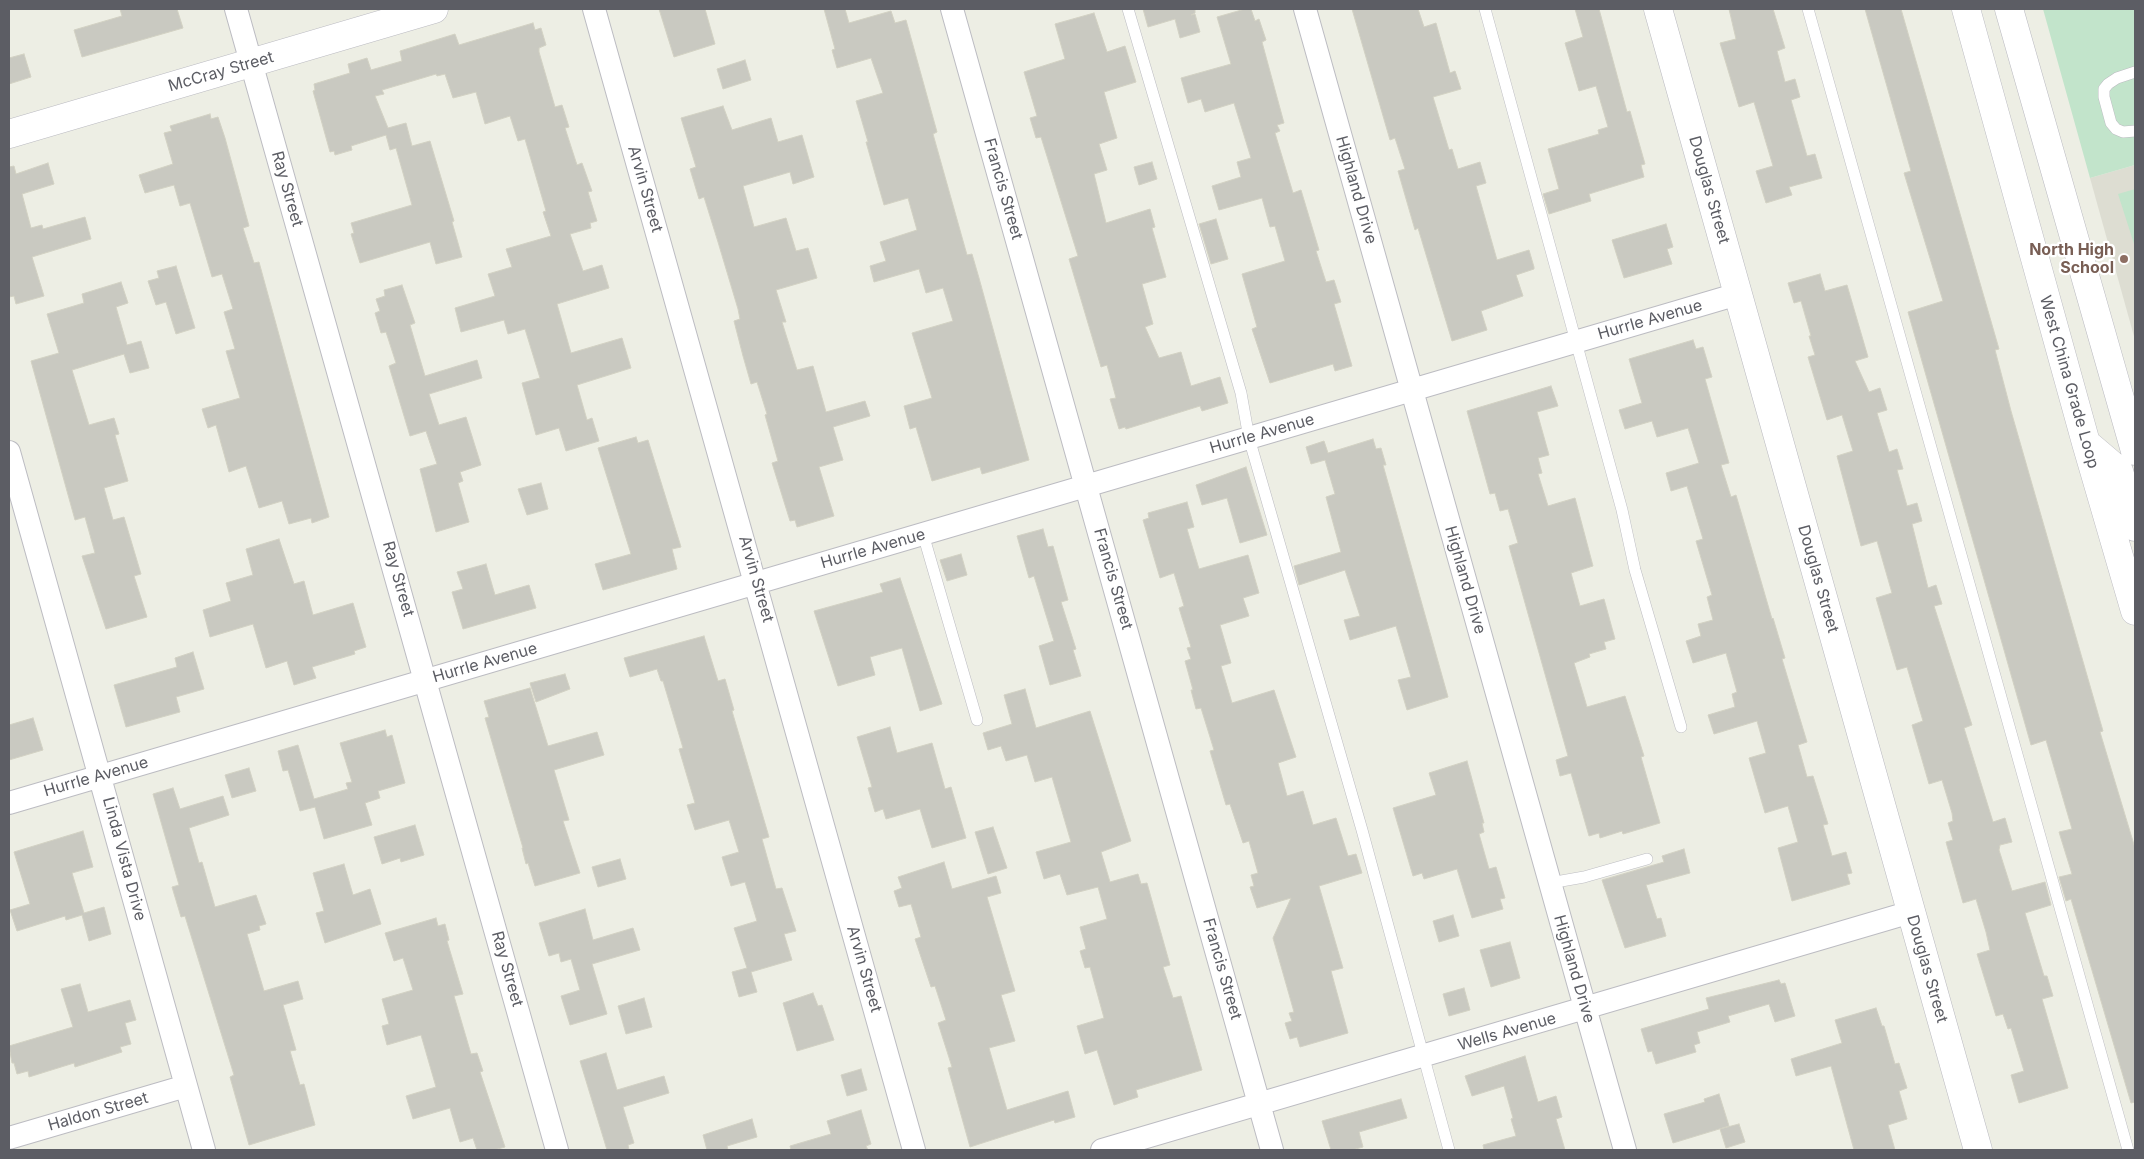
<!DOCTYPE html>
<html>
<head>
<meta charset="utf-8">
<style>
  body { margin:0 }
  #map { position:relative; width:2144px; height:1159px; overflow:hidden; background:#edeee4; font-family:Inter,sans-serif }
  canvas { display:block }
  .frame { position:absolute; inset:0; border:10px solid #5c5d64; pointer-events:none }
</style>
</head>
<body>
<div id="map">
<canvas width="2144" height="1159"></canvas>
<div class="frame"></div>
</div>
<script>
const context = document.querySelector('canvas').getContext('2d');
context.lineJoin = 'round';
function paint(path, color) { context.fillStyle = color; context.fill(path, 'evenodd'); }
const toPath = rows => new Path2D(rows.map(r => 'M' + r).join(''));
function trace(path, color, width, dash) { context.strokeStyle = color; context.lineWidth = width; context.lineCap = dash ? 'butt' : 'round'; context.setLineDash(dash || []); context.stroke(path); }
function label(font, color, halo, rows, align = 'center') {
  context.font = font + ' Inter,sans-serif'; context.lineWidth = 4.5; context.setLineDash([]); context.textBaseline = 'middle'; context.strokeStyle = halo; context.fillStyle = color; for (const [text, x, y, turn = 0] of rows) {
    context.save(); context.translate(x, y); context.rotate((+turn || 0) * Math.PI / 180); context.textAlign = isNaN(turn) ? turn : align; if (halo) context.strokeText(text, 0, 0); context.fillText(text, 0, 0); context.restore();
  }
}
paint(toPath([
  [2135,165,2135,340,2090,178]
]), '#ddddd2');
paint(toPath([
  [2043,9,2135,9,2135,165,2090,178],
  [2135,189,2135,247,2118,194]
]), '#c2e4cb');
const building = toPath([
  [120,9,177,9,183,28,82,57,74,30,122,16,120,9],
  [659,9,705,9,715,44,674,57,659,9],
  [824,9,845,9,849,23,891,11,895,23,906,20,937,132,933,134,967,255,972,254,979,278,1029,460,982,474,980,467,932,481,916,427,910,429,904,406,932,398,912,333,953,321,943,288,926,293,919,269,874,282,870,266,886,261,880,242,917,230,908,198,884,205,866,142,868,142,856,101,883,93,871,58,837,68,832,50,835,49,824,9],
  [1143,9,1195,9,1195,13,1191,15,1195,14,1200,32,1180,38,1175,19,1148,27,1143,9],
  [1245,9,1251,9,1255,21,1259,19,1266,40,1262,42,1284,123,1277,125,1280,131,1275,133,1293,193,1301,190,1319,250,1316,251,1326,282,1334,280,1341,302,1334,304,1352,366,1335,371,1333,364,1270,383,1252,329,1257,327,1242,274,1285,261,1275,226,1270,227,1262,198,1219,210,1212,186,1241,177,1237,162,1251,158,1234,103,1205,112,1201,99,1188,103,1181,78,1231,64,1217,17,1245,9],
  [1352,9,1418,9,1424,27,1436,23,1450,73,1455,71,1461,89,1433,97,1449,150,1452,149,1458,169,1480,162,1486,183,1476,186,1497,260,1529,250,1534,267,1534,269,1516,275,1523,296,1481,311,1487,330,1452,341,1418,228,1415,230,1398,171,1405,169,1395,138,1390,140,1352,9],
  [1575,9,1599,9,1627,112,1630,111,1645,164,1641,165,1644,177,1589,194,1591,201,1549,214,1543,194,1559,189,1548,149,1599,134,1598,130,1608,127,1596,86,1579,91,1565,43,1583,37,1575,9],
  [1729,9,1773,9,1785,48,1777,51,1785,82,1795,79,1800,97,1791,100,1807,156,1815,154,1822,178,1789,187,1792,195,1766,203,1756,171,1773,166,1754,102,1739,107,1720,43,1736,39,1729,9],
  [1865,9,1901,9,1999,349,1995,350,2011,411,2103,731,2100,732,2135,848,2135,1102,2131,1103,2071,899,2066,901,2059,877,2072,874,2059,832,2072,829,2046,740,2031,745,1908,312,1943,301,1904,173,1911,171,1865,9],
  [1094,13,1107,52,1125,46,1136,82,1104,92,1117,138,1099,144,1107,170,1094,174,1106,223,1150,209,1155,227,1152,228,1166,277,1142,284,1153,324,1145,327,1159,358,1181,352,1191,386,1220,377,1228,403,1202,411,1200,406,1126,429,1125,427,1119,429,1110,399,1116,398,1107,365,1101,367,1069,259,1078,256,1041,137,1036,138,1030,118,1037,116,1024,72,1065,59,1055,24,1094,13],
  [533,23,535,30,541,28,546,45,539,48,539,52,555,107,562,105,569,127,565,128,577,165,582,163,592,191,588,192,597,221,590,223,591,228,570,234,583,271,602,265,609,288,557,304,571,353,622,338,631,368,577,385,587,420,592,418,599,441,566,451,559,428,536,435,522,383,540,378,525,329,508,334,504,320,461,332,455,308,495,296,488,274,512,267,506,249,551,236,543,212,546,211,525,139,518,141,510,116,485,124,476,92,453,98,445,74,437,76,436,74,382,90,384,94,375,96,388,128,406,123,412,146,430,141,454,221,452,222,462,257,436,264,430,242,360,263,351,234,354,233,351,223,412,205,396,148,390,150,386,135,351,146,352,150,335,155,334,151,330,152,313,91,315,90,314,84,350,73,348,64,367,58,371,70,402,61,400,51,455,34,459,45,533,23],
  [24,54,31,77,9,84,9,58,24,54],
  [745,60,751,80,723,89,717,69,745,60],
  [723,106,732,130,771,118,778,142,802,135,814,177,793,184,790,172,743,186,754,227,786,218,796,251,808,248,817,278,776,290,786,322,782,322,797,370,813,366,826,412,865,401,870,416,833,427,843,460,819,467,834,516,797,527,795,520,790,521,772,463,778,461,765,415,767,414,757,382,751,384,743,356,734,321,740,319,738,309,718,242,704,197,699,199,690,169,696,167,681,118,723,106],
  [210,114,211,119,218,117,225,138,249,226,243,228,254,263,259,262,329,517,312,523,311,518,289,524,282,501,259,508,246,466,229,472,216,425,208,428,202,409,240,398,226,351,235,349,224,312,233,309,222,274,212,277,190,203,180,206,174,185,145,193,139,175,173,164,164,133,172,131,170,126,210,114],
  [1152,162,1157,179,1139,185,1134,167,1152,162],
  [48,163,54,184,22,194,31,228,42,225,43,229,85,217,91,239,32,257,44,296,16,304,14,296,9,297,9,167,14,166,16,174,48,163],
  [1216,219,1228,259,1211,264,1199,224,1216,219],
  [1666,224,1673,247,1667,249,1672,264,1624,278,1612,240,1666,224],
  [176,266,195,328,176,334,166,302,156,305,148,281,159,278,157,271,176,266],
  [1820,274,1825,291,1847,285,1868,357,1855,361,1869,392,1880,388,1887,410,1877,413,1889,452,1897,449,1903,469,1897,470,1907,506,1917,503,1922,521,1912,524,1928,588,1936,585,1942,604,1934,606,1972,725,1964,728,1993,822,2005,818,2012,842,2000,845,1999,850,2012,891,2045,882,2051,905,2025,913,2044,976,2047,976,2053,996,2042,999,2068,1088,2019,1103,2011,1075,2024,1071,2011,1028,2008,1029,2003,1014,1996,1016,1977,954,1990,950,1986,932,1976,899,1963,903,1946,842,1953,840,1948,823,1953,821,1952,813,1942,780,1929,784,1912,725,1923,721,1907,667,1897,670,1876,598,1892,593,1877,541,1861,546,1837,456,1853,451,1842,415,1827,420,1808,357,1815,355,1809,336,1811,336,1801,301,1794,303,1788,283,1820,274],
  [121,282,128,303,116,307,127,345,141,341,149,368,130,373,124,354,72,370,89,425,114,418,119,434,115,435,128,481,104,488,113,520,124,517,141,574,134,576,147,617,106,629,82,556,95,553,85,517,75,520,31,361,59,353,47,314,84,303,82,294,121,282],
  [402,285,415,323,410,325,425,376,477,360,482,378,429,394,439,425,466,417,481,465,460,472,463,481,458,483,469,522,436,532,420,469,437,464,426,431,410,436,389,366,396,363,386,332,381,333,375,313,380,311,376,299,385,296,384,290,402,285],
  [1693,340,1696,349,1703,347,1712,377,1705,379,1729,463,1721,465,1731,497,1736,495,1772,619,1773,618,1785,658,1782,659,1807,742,1798,745,1807,777,1813,776,1828,824,1823,825,1832,856,1846,852,1852,873,1847,874,1850,884,1792,901,1778,848,1798,842,1788,806,1765,813,1749,758,1766,753,1757,721,1714,734,1708,715,1735,707,1732,694,1737,692,1726,653,1693,663,1686,641,1701,636,1698,624,1713,620,1707,597,1712,595,1696,541,1703,539,1687,486,1671,491,1666,473,1699,463,1688,428,1657,437,1652,421,1625,429,1619,410,1642,403,1629,359,1693,340],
  [1551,386,1558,406,1537,412,1549,455,1538,458,1542,473,1538,474,1548,506,1575,498,1593,566,1571,573,1580,606,1604,599,1615,639,1604,642,1606,649,1589,654,1590,657,1574,663,1587,707,1625,696,1644,756,1641,757,1660,823,1623,834,1622,831,1600,838,1599,833,1589,836,1571,773,1560,776,1556,760,1568,756,1509,546,1518,543,1508,509,1500,511,1495,493,1490,494,1467,411,1551,386],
  [636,437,638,443,648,440,681,547,672,549,677,569,603,590,595,564,631,554,598,448,636,437],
  [1373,439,1376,449,1381,448,1386,465,1383,465,1448,697,1407,710,1398,680,1411,677,1396,626,1350,640,1344,620,1360,616,1345,570,1299,585,1294,566,1341,552,1326,497,1335,494,1325,460,1311,464,1306,447,1324,441,1328,453,1373,439],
  [1246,467,1267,535,1240,543,1227,498,1202,505,1196,485,1246,467],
  [541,483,548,509,527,515,518,489,541,483],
  [1187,502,1194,527,1187,529,1199,569,1248,555,1259,593,1243,598,1249,616,1220,625,1231,663,1221,666,1232,703,1274,690,1296,757,1278,763,1287,796,1303,791,1313,825,1336,818,1348,856,1356,854,1362,873,1319,886,1343,968,1331,971,1348,1033,1300,1047,1297,1037,1290,1039,1285,1023,1292,1021,1289,1013,1294,1012,1273,938,1291,898,1257,908,1250,887,1254,886,1251,875,1258,873,1249,841,1243,843,1230,804,1226,805,1210,751,1214,750,1201,708,1196,709,1191,690,1193,690,1185,661,1191,659,1187,648,1191,647,1179,608,1184,606,1174,573,1160,578,1143,520,1149,518,1148,513,1187,502],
  [1043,529,1048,547,1053,546,1068,600,1061,602,1076,649,1073,650,1081,676,1050,685,1039,646,1054,641,1034,576,1029,578,1017,536,1043,529],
  [279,539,294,584,304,581,313,615,353,603,366,647,354,651,355,654,312,667,316,678,294,685,287,661,266,668,253,624,210,637,203,610,231,601,226,583,253,575,246,549,279,539],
  [961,554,967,575,947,581,940,560,961,554],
  [486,564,495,595,529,585,536,608,463,629,452,592,463,589,457,572,486,564],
  [900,578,942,704,920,711,902,648,870,657,875,675,838,686,814,611,883,592,880,584,900,578],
  [704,636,718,681,725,679,734,710,732,711,769,837,762,839,776,889,782,888,796,931,784,934,792,960,751,972,757,992,739,997,732,972,747,968,734,928,757,921,745,882,731,886,722,857,739,852,729,820,695,830,687,805,695,803,679,749,683,748,663,681,661,681,657,669,630,677,624,658,704,636],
  [193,652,204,689,176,697,180,712,126,727,114,685,177,667,175,658,193,652],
  [565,674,570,689,536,702,530,683,565,674],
  [530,688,548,746,597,732,604,755,554,770,569,820,563,821,580,873,535,886,528,863,526,864,522,848,523,848,485,718,489,717,484,701,530,688],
  [1025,689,1036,728,1090,711,1131,841,1101,852,1110,882,1138,874,1141,884,1147,883,1170,965,1163,967,1173,998,1181,996,1202,1070,1136,1090,1138,1097,1114,1105,1097,1050,1085,1054,1077,1026,1104,1018,1090,967,1085,968,1080,951,1086,949,1080,927,1107,919,1098,887,1067,895,1060,874,1044,879,1036,852,1071,842,1052,777,1035,782,1027,755,1006,761,1001,746,988,750,983,733,1012,724,1004,695,1025,689],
  [33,718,43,750,9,760,9,725,33,718],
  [890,727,897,753,932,743,945,789,951,787,966,838,932,848,920,809,886,819,883,809,875,812,868,788,872,787,857,737,890,727],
  [385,730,387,737,392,735,405,783,378,791,380,798,365,803,372,825,324,839,315,807,300,811,288,770,283,771,278,751,298,745,314,799,348,789,346,783,352,782,340,743,385,730],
  [1467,761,1484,823,1482,823,1484,832,1479,834,1489,869,1496,867,1505,898,1500,899,1503,909,1472,918,1457,869,1424,879,1422,873,1413,876,1393,808,1436,795,1429,773,1467,761],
  [249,768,256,791,232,798,225,775,249,768],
  [173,788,180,809,223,796,229,815,189,828,199,863,202,862,215,907,256,895,266,924,259,926,260,930,247,934,264,991,298,981,303,999,283,1005,296,1050,290,1051,300,1085,304,1084,315,1125,249,1145,230,1077,234,1075,185,916,181,917,172,887,179,885,153,794,173,788],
  [415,825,424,855,401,862,400,858,382,864,374,837,415,825],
  [993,827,1007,868,988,874,975,832,993,827],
  [83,831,93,867,72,873,84,913,104,907,111,934,89,941,82,915,66,920,65,916,17,931,10,910,30,904,14,852,83,831],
  [1684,849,1690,873,1646,885,1657,919,1661,918,1666,936,1625,948,1602,880,1664,862,1662,856,1684,849],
  [620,859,626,879,598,887,592,867,620,859],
  [944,862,952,889,996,876,1001,893,987,897,1015,991,1001,995,1015,1041,989,1048,1007,1110,1068,1091,1075,1117,1055,1123,1054,1120,970,1147,948,1068,952,1067,938,1023,946,1020,935,986,931,987,915,939,921,937,911,904,899,907,894,891,902,888,898,877,944,862],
  [344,864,353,895,370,889,381,924,325,943,316,913,324,911,313,873,344,864],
  [585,909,593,940,633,928,640,950,592,964,607,1014,570,1025,561,996,580,990,571,959,561,962,559,953,549,956,539,923,585,909],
  [1453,915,1459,936,1439,942,1433,921,1453,915],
  [436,918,438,926,445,924,449,940,447,941,463,994,454,996,471,1054,477,1053,483,1071,480,1072,505,1147,494,1150,477,1150,473,1138,460,1142,450,1108,413,1119,406,1096,436,1087,421,1035,387,1045,382,1026,389,1024,382,999,413,990,403,958,394,961,385,933,436,918],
  [1510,942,1520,978,1491,987,1480,950,1510,942],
  [1779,980,1781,984,1785,983,1795,1016,1775,1022,1769,1004,1728,1016,1730,1022,1697,1032,1700,1043,1694,1045,1696,1052,1656,1064,1652,1051,1648,1052,1641,1029,1709,1009,1706,998,1779,980],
  [80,984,88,1012,130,1000,136,1020,125,1023,131,1044,120,1047,122,1052,75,1067,74,1063,29,1077,28,1071,17,1074,14,1063,12,1063,9,1046,73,1027,61,989,80,984],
  [1464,988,1470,1010,1449,1016,1443,994,1464,988],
  [813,993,818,1006,822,1005,834,1040,797,1051,783,1003,813,993],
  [644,998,652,1027,626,1034,618,1006,644,998],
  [1876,1008,1882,1026,1884,1026,1895,1064,1899,1063,1907,1088,1899,1091,1907,1119,1888,1125,1895,1150,1854,1150,1831,1066,1796,1076,1791,1059,1842,1043,1835,1020,1876,1008],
  [606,1053,617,1090,664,1076,669,1093,623,1107,634,1143,628,1145,629,1150,607,1150,580,1061,606,1053],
  [1525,1056,1538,1102,1556,1096,1562,1117,1556,1119,1565,1150,1484,1150,1483,1145,1516,1136,1511,1119,1513,1118,1504,1086,1472,1096,1465,1076,1525,1056],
  [861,1069,867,1090,847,1096,841,1075,861,1069],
  [1719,1094,1729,1126,1673,1143,1664,1114,1705,1102,1704,1099,1719,1094],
  [1401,1099,1407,1118,1359,1132,1363,1147,1352,1150,1331,1150,1322,1121,1401,1099],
  [861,1110,871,1144,866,1146,868,1150,791,1150,790,1146,831,1134,827,1121,861,1110],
  [752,1119,757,1137,727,1146,728,1150,707,1150,703,1135,752,1119],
  [1739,1124,1745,1142,1726,1148,1720,1129,1739,1124]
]);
paint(building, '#c9c9c1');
trace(building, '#d2d1c3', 1);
const lane = toPath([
  [1128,9,1241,393,1249,438,1362,830,1449,1150],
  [1485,9,1622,510,1635,570,1681,727],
  [1808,9,2128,1150],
  [2135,72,2117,78,2108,84,2104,89,2104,97,2111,123,2116,129,2123,132,2135,131],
  [923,534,977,720],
  [1550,883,1584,877,1647,859]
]);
const street = toPath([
  [236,9,557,1150],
  [594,9,914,1150],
  [952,9,1272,1150],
  [1305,9,1625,1150],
  [9,452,204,1150],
  [9,803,1738,294],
  [9,1138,186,1086],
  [1102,1150,1911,912]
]);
const secondary = toPath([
  [1658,9,1978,1150],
  [1966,9,2086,443,2135,611],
  [2009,9,2135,451],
  [9,134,434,9],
  [2086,443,2119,471,2135,527]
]);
trace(lane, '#bcbcc2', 12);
trace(street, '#bcbcc2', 24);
trace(secondary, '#babac1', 29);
trace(lane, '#fff', 11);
trace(street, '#fff', 22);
trace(secondary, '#fff', 28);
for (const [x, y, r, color] of [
  [2124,259,5,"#8d6e63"]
]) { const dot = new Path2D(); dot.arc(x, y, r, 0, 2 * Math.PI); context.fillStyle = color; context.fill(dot); trace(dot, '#fff', 2); }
label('16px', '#5c5d64', '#fff', [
  ["McCray Street",221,72,-16],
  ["Ray Street",287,189,74],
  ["Arvin Street",645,189,74],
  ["Francis Street",1003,189,74],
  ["Highland Drive",1356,190,74],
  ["Douglas Street",1709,190,74],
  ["Hurrle Avenue",1650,320,-16],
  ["West China Grade Loop",2069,382,74],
  ["Hurrle Avenue",1262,434,-16],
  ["Hurrle Avenue",873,549,-16],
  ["Ray Street",398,579,74],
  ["Arvin Street",756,579,74],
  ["Francis Street",1113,579,74],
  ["Douglas Street",1818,579,74],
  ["Highland Drive",1465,580,74],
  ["Hurrle Avenue",485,663,-16],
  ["Hurrle Avenue",96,777,-16],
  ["Linda Vista Drive",124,859,75],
  ["Ray Street",507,969,74],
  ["Arvin Street",864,969,74],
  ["Francis Street",1222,969,74],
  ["Highland Drive",1574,969,74],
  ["Douglas Street",1927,969,74],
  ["Wells Avenue",1507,1032,-16],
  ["Haldon Street",98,1112,-16]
]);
label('bold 16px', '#785e54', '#fff', [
  ["North High",2114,250],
  ["School",2114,268]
], 'right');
</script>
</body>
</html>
